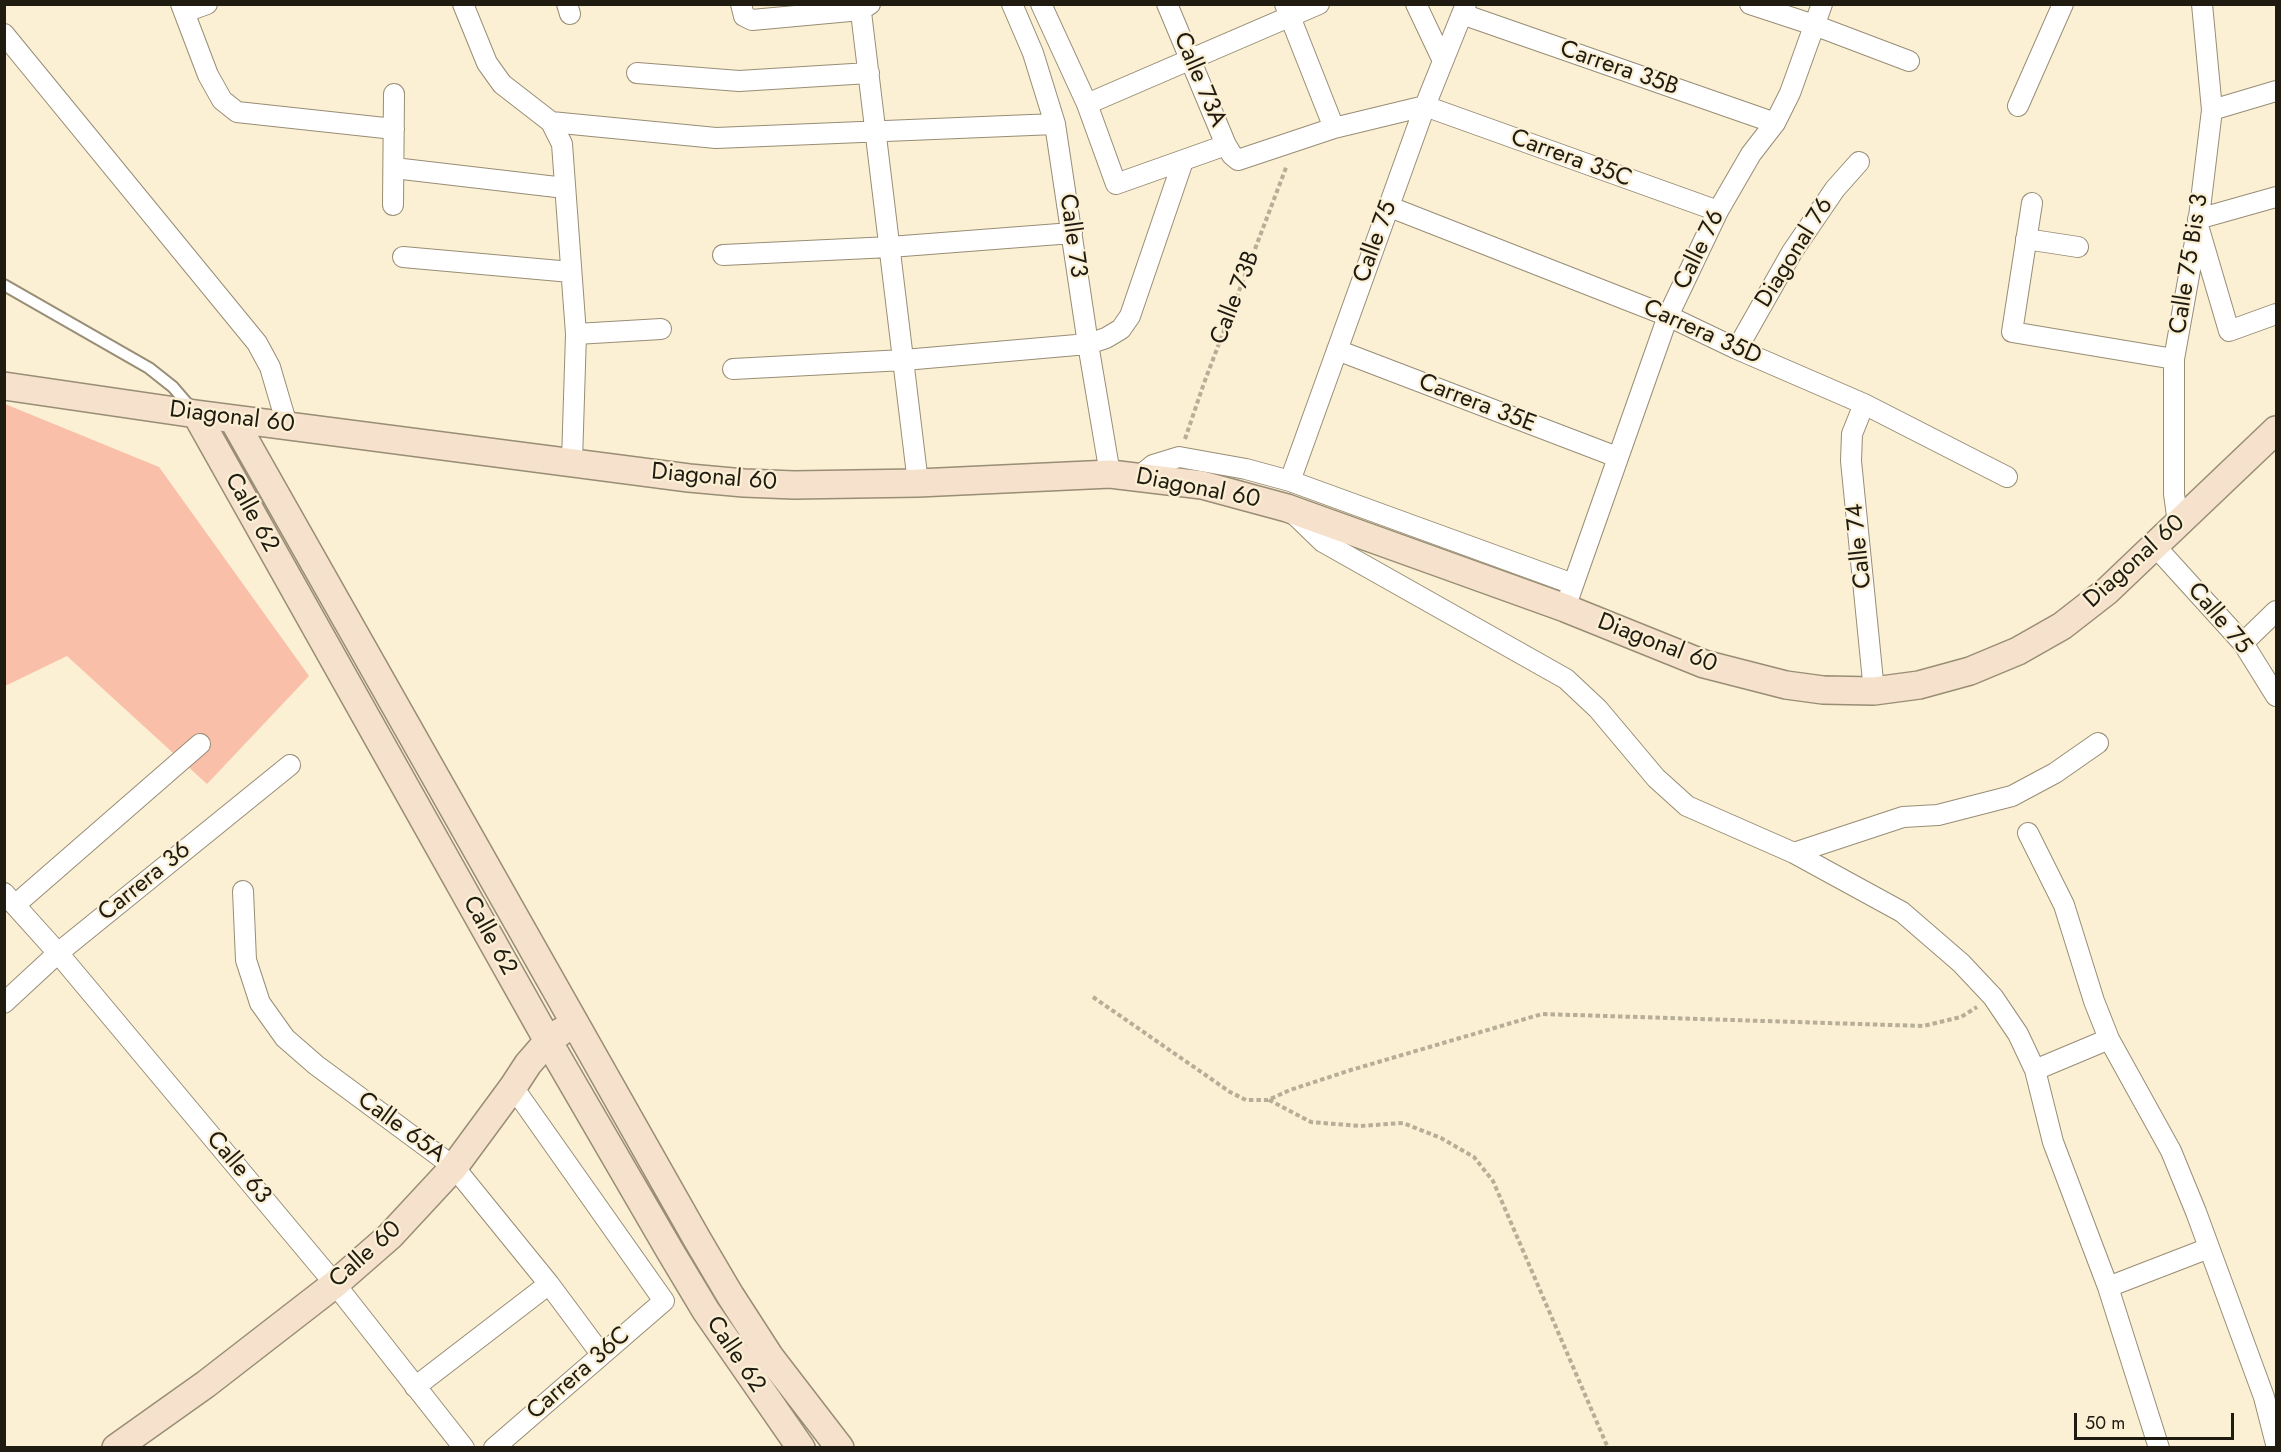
<!DOCTYPE html>
<html>
<head>
<meta charset="utf-8">
<style>
  body { margin:0 }
  #map { position:relative; width:2281px; height:1452px; overflow:hidden; background:#fbefd4; font-family:Jost,sans-serif }
  canvas { display:block }
  .frame { position:absolute; inset:0; border:6px solid #1f1b11; pointer-events:none }
  .scale { position:absolute; left:2074px; top:1413px; width:160px; height:27px; box-sizing:border-box; border:3px solid #1f1b11; border-top:0; padding-left:8px; font-size:18px; line-height:21px; white-space:nowrap; color:#1f1b11; -webkit-text-stroke:4px #fbefd4; paint-order:stroke }
</style>
</head>
<body>
<div id="map">
<canvas width="2281" height="1452"></canvas>
<div class="frame"></div>
<div class="scale">50 m</div>
</div>
<script>
const context = document.querySelector('canvas').getContext('2d');
context.lineJoin = 'round';
function paint(path, color) { context.fillStyle = color; context.fill(path, 'evenodd'); }
const toPath = rows => new Path2D(rows.map(r => 'M' + r).join(''));
function trace(path, color, width, dash) { context.strokeStyle = color; context.lineWidth = width; context.lineCap = dash ? 'butt' : 'round'; context.setLineDash(dash || []); context.stroke(path); }
function label(font, color, halo, rows, align = 'center') {
  context.font = font + ' Jost,sans-serif'; context.lineWidth = 4.5; context.setLineDash([]); context.textBaseline = 'middle'; context.strokeStyle = halo; context.fillStyle = color; for (const [text, x, y, turn = 0] of rows) {
    context.save(); context.translate(x, y); context.rotate((+turn || 0) * Math.PI / 180); context.textAlign = isNaN(turn) ? turn : align; if (halo) context.strokeText(text, 0, 0); context.fillText(text, 0, 0); context.restore();
  }
}
paint(toPath([
  [5,404,159,467,309,676,207,784,67,656,5,686]
]), '#f9bfa9');
const lane = toPath([
  [4,285,149,368,173,387,191,408]
]);
const street = toPath([
  [181,4,208,75,222,100,237,112,394,129],
  [463,4,487,63,502,84,551,122,562,144,576,334,572,461],
  [567,4,570,14],
  [741,4,744,16,752,20,861,10,870,4],
  [860,4,918,483],
  [1012,4,1033,53,1055,124,1088,344,1110,474],
  [1041,4,1087,104,1116,184,1226,145],
  [1167,4,1226,145,1232,155,1238,160,1334,128,1425,106,1718,211],
  [1285,4,1334,128],
  [1416,4,1443,61],
  [1750,4,1814,25,1909,61],
  [185,12,207,4],
  [1462,14,1775,123],
  [4,34,257,343,270,367,287,425],
  [637,73,739,81,869,73],
  [1087,104,1319,4],
  [2018,106,2063,4],
  [2212,110,2276,91],
  [551,122,716,138,1055,124],
  [394,168,565,188],
  [2032,203,2012,332,2174,359],
  [393,205,394,94],
  [1390,207,1668,316,1737,349,1864,404,2007,477],
  [2198,219,2276,197],
  [2199,229,2229,331,2276,314],
  [2026,239,2078,247],
  [723,255,890,247,1072,233],
  [403,257,571,272],
  [576,334,661,329],
  [1737,349,1792,252,1835,189,1859,162],
  [1337,350,1617,457],
  [733,369,904,360,1088,344,1106,338,1121,329,1130,316,1183,161],
  [1864,404,1852,434,1851,461,1874,691],
  [1138,477,1153,465,1179,457,1246,469,1290,481,1573,584],
  [1290,481,1425,106,1466,4],
  [1294,514,1323,542,1566,679,1598,709,1656,778,1687,806,1794,853,1902,912,1961,963,1993,997,2018,1034,2035,1070,2053,1142,2108,1287,2159,1448],
  [2178,523,2174,494,2174,359,2198,225,2212,110,2202,4],
  [2155,546,2243,643,2276,696],
  [1565,608,1668,316,1718,211,1751,154,1775,123,1790,93,1822,4],
  [2243,643,2276,611],
  [2028,833,2064,905,2094,1001,2109,1039,2171,1151,2196,1212,2264,1397,2276,1444],
  [1794,853,1903,817,1938,815,2012,796,2055,773,2098,743],
  [243,891,246,960,260,1003,285,1038,316,1065,454,1167,549,1284,601,1354],
  [4,893,58,953,335,1284,464,1448],
  [15,905,200,744],
  [4,1003,58,953,290,765],
  [2035,1070,2109,1039],
  [2108,1287,2209,1248],
  [415,1387,549,1284],
  [494,1448,664,1301,513,1087]
]);
const secondary = toPath([
  [4,386,196,414,689,478,744,483,794,485,918,483,1110,474,1202,485,1287,508,1565,608,1704,664,1786,685,1823,690,1874,691,1919,685,1970,671,2018,651,2062,626,2107,591,2276,430],
  [196,414,548,1041,670,1251,706,1311,801,1448],
  [233,419,697,1239,730,1295,770,1357,840,1448],
  [116,1448,206,1384,335,1284,390,1236,454,1167,513,1087,528,1064,548,1041,562,1031]
]);
trace(lane, '#988d75', 14);
trace(street, '#988d75', 22);
trace(secondary, '#988d75', 30);
trace(toPath([
  [1185,439,1204,383,1287,165],
  [1093,997,1230,1092,1246,1100,1268,1100,1290,1090,1351,1070,1542,1014,1923,1026,1961,1017,1977,1007],
  [1269,1100,1311,1122,1360,1126,1403,1123,1441,1138,1474,1157,1493,1181,1608,1448]
]), '#b7ae98', 4, [4.5, 3]);
trace(lane, '#fff', 10);
trace(street, '#fff', 20);
trace(secondary, '#f6e1cc', 27);
label('24px', '#1f1b11', '#fbefd4', [
  ["Carrera 35B",1619,69,19],
  ["Calle 73A",1199,80,67],
  ["Carrera 35C",1571,159,20],
  ["Calle 73",1072,236,82],
  ["Calle 75",1376,242,-70],
  ["Calle 76",1700,250,-64],
  ["Diagonal 76",1795,253,-58],
  ["Calle 75 Bis 3",2190,264,-81],
  ["Calle 73B",1236,298,-69],
  ["Carrera 35D",1702,333,24],
  ["Carrera 35E",1477,404,21],
  ["Diagonal 60",232,418,7],
  ["Diagonal 60",714,478,5],
  ["Diagonal 60",1198,489,11],
  ["Calle 62",251,513,61],
  ["Calle 74",1860,546,-96],
  ["Diagonal 60",2135,562,-42],
  ["Calle 75",2219,619,50],
  ["Diagonal 60",1657,644,21],
  ["Carrera 36",145,882,-39],
  ["Calle 62",489,936,61],
  ["Calle 65A",401,1128,36],
  ["Calle 63",238,1168,50],
  ["Calle 60",366,1255,-42],
  ["Calle 62",735,1355,56],
  ["Carrera 36C",579,1374,-41]
]);
</script>
</body>
</html>
